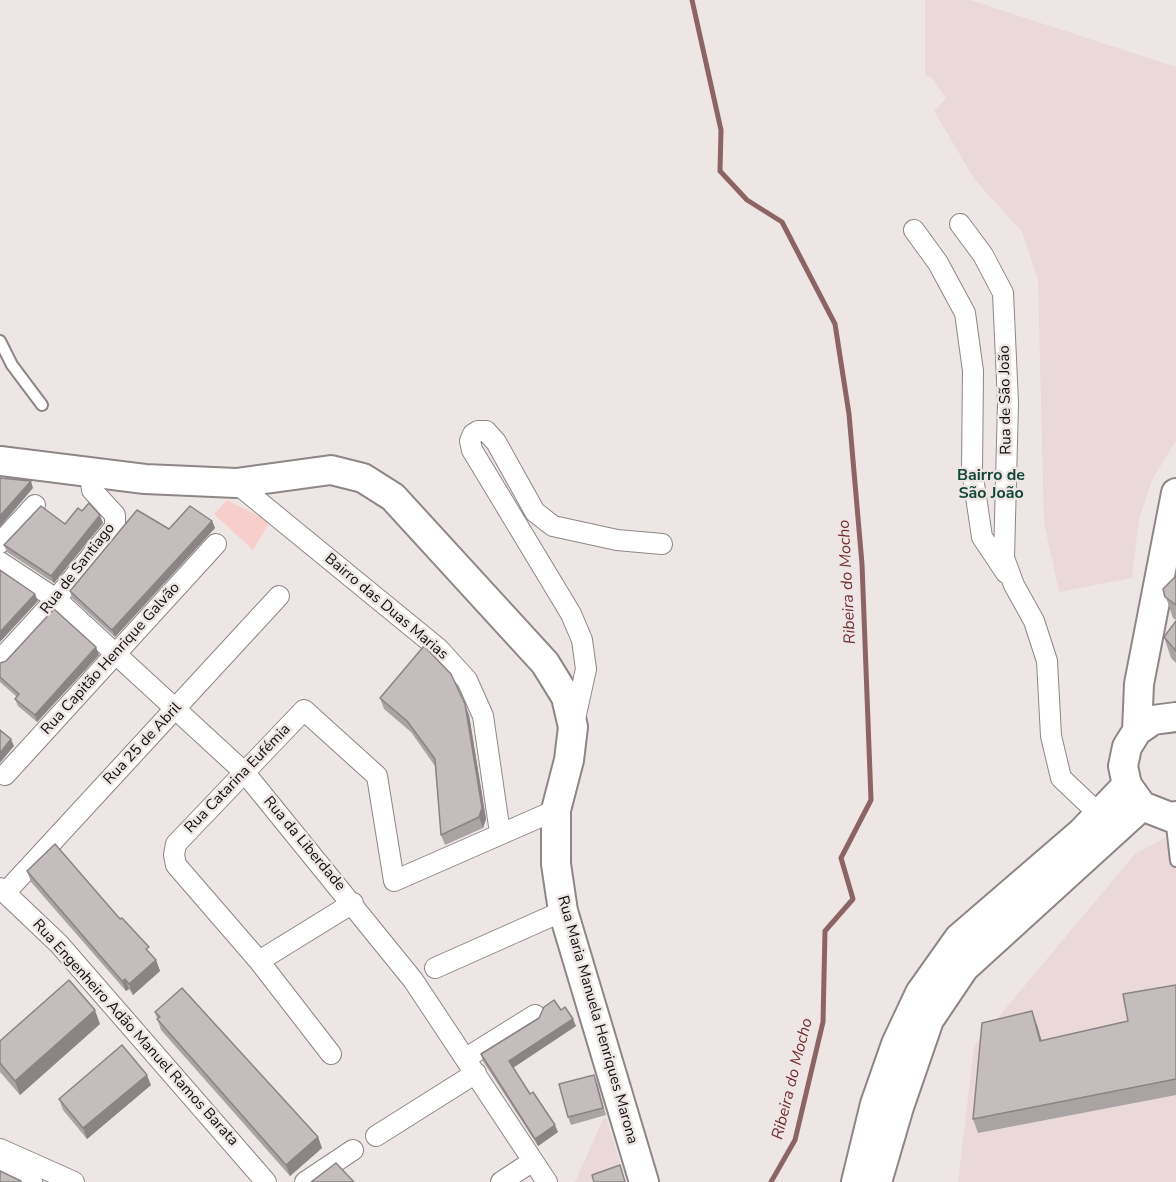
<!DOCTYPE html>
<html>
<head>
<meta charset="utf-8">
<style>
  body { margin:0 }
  canvas { display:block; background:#eee6e5 }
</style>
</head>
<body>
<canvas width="1176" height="1182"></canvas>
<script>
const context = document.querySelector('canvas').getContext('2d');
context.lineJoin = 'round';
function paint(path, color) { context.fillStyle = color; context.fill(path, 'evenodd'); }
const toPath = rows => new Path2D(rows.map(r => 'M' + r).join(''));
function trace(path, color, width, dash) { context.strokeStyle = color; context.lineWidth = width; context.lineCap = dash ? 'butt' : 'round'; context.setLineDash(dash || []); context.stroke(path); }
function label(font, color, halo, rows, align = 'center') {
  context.font = font + ' "Nunito Sans",sans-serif'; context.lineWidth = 5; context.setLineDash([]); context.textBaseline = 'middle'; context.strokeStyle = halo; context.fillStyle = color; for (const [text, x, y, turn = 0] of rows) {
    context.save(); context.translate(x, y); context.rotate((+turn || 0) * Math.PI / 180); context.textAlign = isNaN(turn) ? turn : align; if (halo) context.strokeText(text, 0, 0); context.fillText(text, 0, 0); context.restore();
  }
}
paint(toPath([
  [925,0,970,0,1176,67,1176,441,1153,478,1139,519,1132,578,1059,592,1044,523,1038,280,1022,232,975,180,934,111,946,98,931,77,925,76],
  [1176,832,1176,1182,958,1182,974,1046,1135,854],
  [605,1115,626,1182,575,1182]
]), '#ead9d8');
paint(toPath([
  [227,500,270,522,253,550,214,514]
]), '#f8cecd');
trace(toPath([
  [692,0,721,130,720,171,747,200,782,222,835,324,849,414,862,564,871,800,841,858,853,899,825,931,823,1022,795,1140,771,1182]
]), '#8c6463', 5);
const lane = toPath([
  [0,341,12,365,42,405],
  [1171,817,1176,861]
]);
const street = toPath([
  [960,224,983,255,1003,293,1008,403,1004,558,1014,585,1034,621,1047,661,1051,736,1061,778,1099,814],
  [914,230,938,263,965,313,973,371,972,470,982,537,1006,573],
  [236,483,439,649,467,680,483,716,500,833],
  [0,543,35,505],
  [0,562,56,599,245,773,413,980,547,1182],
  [0,660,56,599,115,527,115,515,92,490,90,473],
  [575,719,586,669,582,640,571,614,472,450,470,441,473,434,478,431,486,431,496,442,535,512,553,526,617,540,662,544],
  [5,775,216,544],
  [0,888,59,944,266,1182],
  [6,892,279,596],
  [259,961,353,903],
  [435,968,563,911],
  [331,1054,259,961,176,865,174,855,176,844,304,710,377,776,394,881,556,810],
  [466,1058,535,1015],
  [376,1136,476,1073],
  [0,1149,74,1182],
  [0,1168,32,1182],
  [305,1182,353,1150],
  [501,1182,533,1161]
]);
const secondary = toPath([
  [0,461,145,479,236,483,331,470,363,478,393,497,545,663,566,697,573,727,569,760,556,810,556,864,563,911,644,1182],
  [1176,717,1153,720,1137,731,1127,747,1123,766,1127,785,1142,806,1170,817,1176,816],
  [1137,731,1139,684,1176,493],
  [856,1182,875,1104,896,1044,920,993,959,938,1082,832,1127,785],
  [877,1182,899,1107,929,1020,964,968,1142,806]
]);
trace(lane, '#8e8686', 14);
trace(street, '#8e8686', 22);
trace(secondary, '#8e8686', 32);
trace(lane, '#fff', 10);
trace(street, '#fff', 20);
trace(secondary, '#fff', 28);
paint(toPath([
  [82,511,103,523,54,583,7,552,4,545,65,524],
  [212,521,215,528,115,637,72,598,70,591,169,529],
  [1176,576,1176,620,1173,618,1163,589],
  [1176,621,1176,663,1171,658,1164,637],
  [96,647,99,655,37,722,18,706,15,699,17,697,0,682,0,663],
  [380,698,469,715,486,819,483,828,445,845,441,835,435,766,411,732,384,709],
  [27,871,152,955,156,960,160,971,133,995,129,989,126,991,31,882],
  [1176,985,1176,1095,978,1133,973,1119,1037,1025,1041,1041,1128,1021],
  [561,1010,576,1026,513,1068,530,1094,558,1132,538,1146,483,1061,481,1054,539,1018],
  [155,1012,318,1137,322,1148,290,1176,161,1030],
  [100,1024,20,1095,0,1072,0,1041],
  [597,1082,606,1115,571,1125,568,1117],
  [151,1085,87,1139,63,1110,59,1099]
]), '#a9a3a3');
paint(toPath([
  [31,481,33,488,0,527,0,516],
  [100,515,103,523,54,583,51,576],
  [212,521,215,528,115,637,112,630],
  [35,594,38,601,0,642,0,632],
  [96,647,99,655,37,722,35,715],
  [465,704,469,715,486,819,483,828,479,817],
  [11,739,14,746,0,763,0,753],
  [156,960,160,971,133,995,129,984],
  [125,979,129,989,126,991,122,981],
  [95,1010,100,1024,20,1095,15,1081],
  [1032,1011,1037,1025,1046,1055,1040,1041],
  [573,1019,576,1026,511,1069,509,1061],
  [147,1075,151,1085,87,1139,83,1128],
  [555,1125,558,1132,538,1146,535,1139],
  [318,1137,322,1148,290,1176,286,1165]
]), '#8a8484');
const building = toPath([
  [0,478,31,481,0,516,0,478],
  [89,503,100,515,51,576,4,545,41,506,65,524,78,508,82,511,89,503],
  [190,506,212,521,112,630,70,591,137,510,169,529,190,506],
  [0,570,35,594,0,632,0,570],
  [1176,576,1176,605,1165,597,1163,589,1176,576],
  [54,609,96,647,35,715,15,699,19,694,0,677,0,663,6,661,54,609],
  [1176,621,1176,651,1164,637,1176,621],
  [424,646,451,674,465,704,482,808,479,817,441,835,435,759,407,721,380,698,424,646],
  [0,730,11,739,0,753,0,730],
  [55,844,120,919,122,918,149,947,146,949,156,960,129,984,125,979,122,981,27,871,55,844],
  [69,980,95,1010,15,1081,0,1063,0,1041,69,980],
  [1176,985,1176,1079,973,1119,982,1023,1032,1011,1040,1041,1128,1021,1123,994,1176,985],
  [182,988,318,1137,286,1165,157,1019,160,1017,155,1012,182,988],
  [554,1000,561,1010,565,1007,573,1019,509,1061,530,1094,533,1092,555,1125,535,1139,481,1054,539,1018,544,1007,554,1000],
  [122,1045,147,1075,83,1128,59,1099,122,1045],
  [594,1075,603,1108,568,1117,559,1084,594,1075],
  [336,1163,354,1182,311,1182,336,1163],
  [620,1165,625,1182,594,1182,592,1175,620,1165],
  [0,1171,21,1181,21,1182,0,1182,0,1171]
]);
paint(building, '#c5bdbd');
trace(building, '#8a8484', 1.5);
label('15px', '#0f0d0c', '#eee6e5', [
  ["Rua de São João",1006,400,-91],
  ["Rua de Santiago",78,569,-52],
  ["Bairro das Duas Marias",386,607,40],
  ["Rua Capitão Henrique Galvão",111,659,-48],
  ["Rua 25 de Abril",143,744,-47],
  ["Rua Catarina Eufémia",238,779,-46],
  ["Rua da Liberdade",304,844,50],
  ["Rua Maria Manuela Henriques Marona",597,1020,74],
  ["Rua Engenheiro Adão Manuel Ramos Barata",135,1033,48]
]);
label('bold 16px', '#134638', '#eee6e5', [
  ["Bairro de",991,476],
  ["São João",991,494]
]);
label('italic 16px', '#702b2e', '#eee6e5', [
  ["Ribeira do Mocho",848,582,-93],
  ["Ribeira do Mocho",793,1079,-76]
]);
</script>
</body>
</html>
